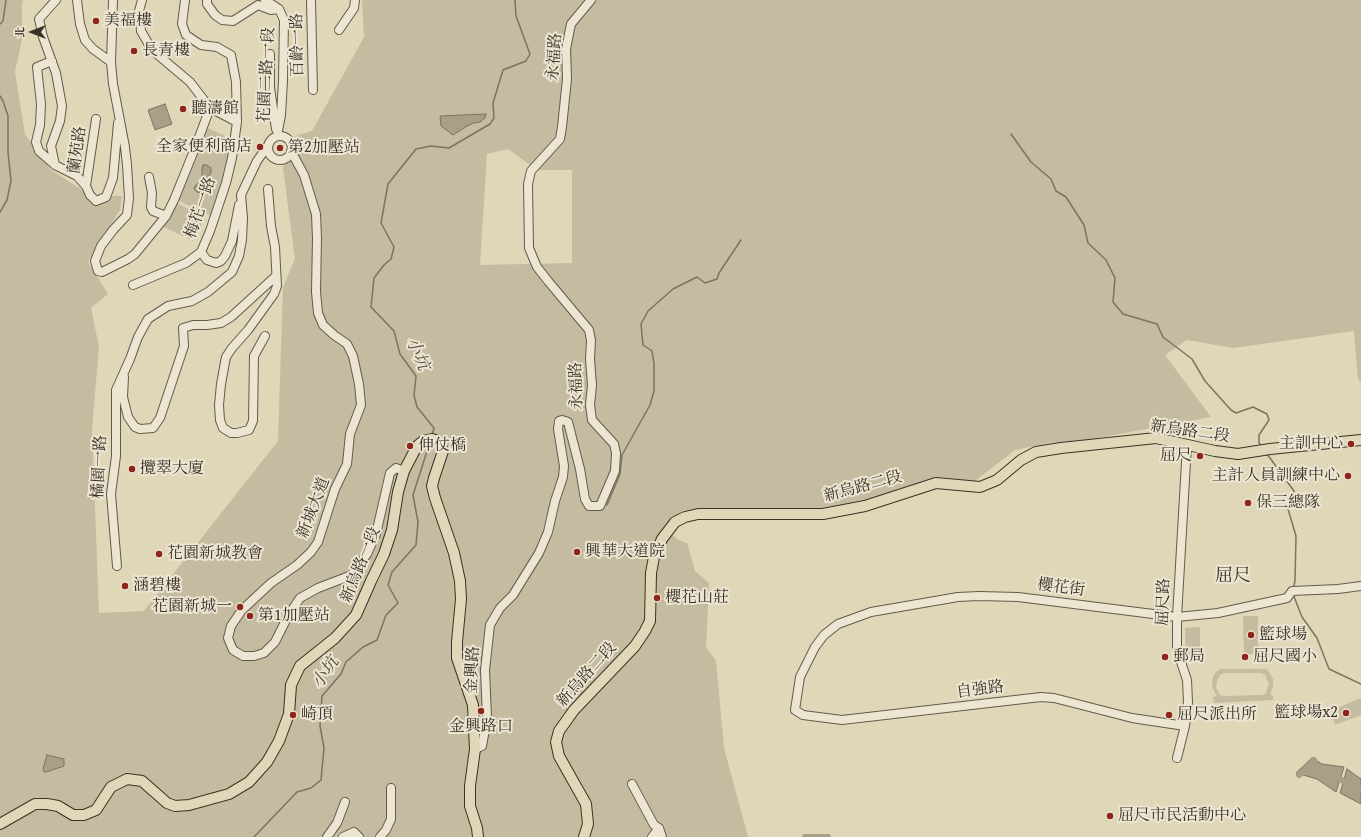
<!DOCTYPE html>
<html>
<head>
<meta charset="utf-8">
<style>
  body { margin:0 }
  #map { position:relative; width:1361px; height:837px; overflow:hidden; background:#e0d7b9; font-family:"Gentium Book Plus","Noto Serif TC",serif }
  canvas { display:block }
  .north { position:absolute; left:12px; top:12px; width:40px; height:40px; -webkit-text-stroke:3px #ebe5d2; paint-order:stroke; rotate:270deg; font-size:11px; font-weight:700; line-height:16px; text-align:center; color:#3a3127 }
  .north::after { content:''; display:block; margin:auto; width:14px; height:18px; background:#3a3127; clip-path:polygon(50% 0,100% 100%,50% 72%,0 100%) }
</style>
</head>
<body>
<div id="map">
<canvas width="1361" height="837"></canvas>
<div class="north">北</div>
</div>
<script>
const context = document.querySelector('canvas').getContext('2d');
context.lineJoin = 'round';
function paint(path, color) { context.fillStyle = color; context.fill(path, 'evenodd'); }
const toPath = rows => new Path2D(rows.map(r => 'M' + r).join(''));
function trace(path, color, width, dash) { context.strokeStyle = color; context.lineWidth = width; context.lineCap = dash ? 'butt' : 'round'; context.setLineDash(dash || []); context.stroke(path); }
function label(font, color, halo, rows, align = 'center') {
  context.font = font + ' "Gentium Book Plus","Noto Serif TC",serif'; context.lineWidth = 4; context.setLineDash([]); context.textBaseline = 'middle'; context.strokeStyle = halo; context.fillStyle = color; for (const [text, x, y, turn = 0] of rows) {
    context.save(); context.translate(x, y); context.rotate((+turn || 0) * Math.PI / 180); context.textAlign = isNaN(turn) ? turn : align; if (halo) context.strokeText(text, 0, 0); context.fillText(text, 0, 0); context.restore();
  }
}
paint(toPath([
  [0,0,23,0,22,5,22,39,15,72,25,134,51,170,90,195,122,196,120,210,88,262,108,294,91,308,99,347,92,429,99,613,144,611,278,441,283,287,295,259,283,168,295,136,312,131,364,37,362,0,1361,0,1361,383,1358,379,1354,331,1233,348,1187,340,1165,355,1211,417,1087,440,1049,443,1015,450,975,481,937,477,856,503,825,509,734,513,684,510,672,518,667,529,678,540,687,543,695,571,709,583,706,647,716,661,724,748,748,837,0,837],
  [508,149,537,170,572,170,572,263,480,265,487,154],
  [206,127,230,138,227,168,211,216,177,200],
  [176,203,205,217,193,241,164,227],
  [1243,616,1258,616,1258,654,1244,654],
  [1200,627,1200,659,1186,659,1185,628],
  [1221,669,1265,669,1268,670,1273,679,1273,686,1270,695,1273,695,1273,700,1214,703,1213,697,1217,696,1212,687,1213,677,1216,672],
  [1224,673,1261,673,1265,675,1267,680,1269,684,1267,690,1265,694,1261,695,1225,696,1220,695,1216,688,1217,680,1220,675],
  [1361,698,1361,715,1335,725,1330,711]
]), '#c4bba0');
const water = toPath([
  [165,104,172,124,155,130,148,110,165,104],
  [486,114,485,118,480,122,474,123,467,126,453,135,441,126,440,116,486,114],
  [203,165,207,165,211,168,211,172,203,192,201,193,197,192,194,189,195,186,202,180,202,168,203,165],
  [47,755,64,759,64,766,46,772,44,772,43,769,47,755],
  [1312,758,1322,764,1344,767,1336,792,1317,779,1296,773,1312,758],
  [1347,769,1361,779,1361,804,1340,793,1347,769]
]);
paint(water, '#a89f87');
trace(water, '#7c7361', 1);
trace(toPath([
  [0,24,3,21,6,0],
  [0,96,3,101,8,116,8,152,11,181,7,200,0,212],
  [1011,134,1031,162,1051,179,1056,191,1066,197,1084,225,1088,243,1106,260,1115,278,1113,302,1123,314,1157,324,1163,337,1192,359,1205,381,1231,410,1236,413,1253,407,1267,414,1269,420,1259,435,1259,443,1262,446],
  [432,435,434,428,417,407,414,395,416,376,400,354,394,331,371,307,374,278,384,265,391,259,394,247,381,223,388,184,416,149,431,146,449,148,490,124,494,118,493,103,503,70,526,61,530,54,516,16,515,0],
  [1267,454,1294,491,1288,509,1296,536,1295,581,1293,589],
  [607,505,620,474,622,455,650,405,654,391,654,364,652,351,643,345,641,324,648,311,673,289,697,277,705,283,717,279,719,273,741,240],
  [1293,594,1302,617,1317,638,1329,669,1361,684],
  [254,837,297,792,311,788,321,780,324,748,320,726,322,696,341,674,346,662,363,647,377,640,386,615,398,603,388,585,392,572,416,545,418,522,413,495,429,445]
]), '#7c7361', 1.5);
trace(toPath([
  [1299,775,1311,766,1314,760],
  [1333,776,1361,789],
  [805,837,828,837]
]), '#a89f87', 6);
const minor = toPath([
  [77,0,80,24,85,40,93,49,111,62,113,84,125,147,127,165,129,198,127,215,113,230,101,246,95,261,98,271,102,272,128,259,135,254,166,216,174,200,195,148,210,108],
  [142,0,139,11,141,31,152,50,190,82,210,108,237,122],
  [207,0,207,4,215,15,222,20,233,21,258,5,271,10,279,9],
  [265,0,279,9,284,20,283,81,281,115,277,136],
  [311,0,313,90],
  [339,30,354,8,355,0],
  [270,54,270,88,276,129],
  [52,61,37,67,41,104,40,125,36,142,39,151,55,165,77,176,86,186,90,195,96,201,106,197,113,178,118,123],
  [111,62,113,0],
  '268 148a12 12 0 1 1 24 0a12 12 0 1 1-24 0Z',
  [291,151,304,175,316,214,317,238,316,292,318,313,323,325,334,335,347,344,353,356,359,384,361,405,350,434,347,464,335,489,318,542,311,552,297,565,271,583,242,610,231,626,228,638,233,650,243,656,254,656,264,653,275,642,288,616,300,598,318,588,352,575,367,554,376,534,390,473,396,468,404,471],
  [55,165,51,146,60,121,62,106,56,73,43,37,39,19,56,0],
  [149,177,152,193,151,207,153,211,166,216],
  [86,186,96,119],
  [201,252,207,260,216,263,221,261,225,256,232,241,239,205],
  [133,285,186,263,201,252,210,231,226,183,232,158,237,122,236,82,231,55,217,47,201,45,186,35,182,24,185,0],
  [265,336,254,356,253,421,249,430,237,433,231,433,223,428,220,420,219,405,221,384,226,357,232,348,248,330,274,294,277,286,275,247,271,226,268,189],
  [124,377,123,397,128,417,135,427,140,429,153,428,160,418,184,346,183,328,193,325,207,325,221,323,231,317,276,276],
  [117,566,111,494,116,456,116,390,130,359,138,337,148,319,168,306,192,301,208,292,232,272,239,256,242,240,243,218,241,195,257,161,269,144],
  [1185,726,1132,718,1054,698,1041,697,842,720,803,715,795,710,800,677,815,647,824,635,838,624,871,612,958,597,979,596,1018,597,1177,617,1218,613,1287,598,1292,591,1338,589,1361,586],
  [475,749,482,746,487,718,485,670,490,625,500,608,513,595,539,553,548,532,555,501,563,477,564,466,558,429,559,421,562,420,568,422,580,469,585,499,589,506,600,506,615,471,616,453,614,444,592,420,590,405,592,385,590,359,591,340,589,330,548,281,537,267,529,248,528,184,531,171,560,139,562,127,567,79,566,49,571,24,591,0],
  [1177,758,1185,726,1188,702,1187,680,1177,650,1177,617,1187,445],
  [632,784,654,825,659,828],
  [327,837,337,823,345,802],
  [343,837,354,832,359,837],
  [380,837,386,830,391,819,391,788],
  [652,837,659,828,662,837]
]);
const major = toPath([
  [0,824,35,804,47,804,58,806,73,815,84,815,96,810,111,787,127,779,142,781,167,803,175,806,189,805,229,794,249,782,267,762,279,741,289,714,291,685,300,666,335,638,356,615,371,581,384,554,392,530,398,492,404,471,417,446,423,441,432,439,439,441,443,451,434,478,432,486,435,498,454,553,460,581,461,599,457,642,457,658,473,705,475,749,470,786,470,806,477,828,478,837],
  [584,837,588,824,586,804,559,756,556,742,559,731,574,710,635,646,645,631,650,621,651,573,654,557,662,539,675,522,685,517,698,514,823,514,865,506,936,483,980,487,997,480,1021,460,1036,452,1061,448,1156,438,1215,451,1238,454,1270,449,1361,440]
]);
trace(minor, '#645a4c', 10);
trace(major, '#3a3127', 12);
trace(minor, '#ebe5d2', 8);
trace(major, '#e0d7b9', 10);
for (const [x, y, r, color] of [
  [96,21,4,"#8f2418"],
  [134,51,4,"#8f2418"],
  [183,109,4,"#8f2418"],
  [260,147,4,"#8f2418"],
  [280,148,4,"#8f2418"],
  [1351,444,4,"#8f2418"],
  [410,446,4,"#8f2418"],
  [1200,456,4,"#8f2418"],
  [132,469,4,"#8f2418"],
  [1348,476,4,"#8f2418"],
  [1248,503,4,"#8f2418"],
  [577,552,4,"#8f2418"],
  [159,554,4,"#8f2418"],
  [125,586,4,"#8f2418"],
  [657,598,4,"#8f2418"],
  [240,607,4,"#8f2418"],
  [250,616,4,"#8f2418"],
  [1251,635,4,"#8f2418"],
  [1165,657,4,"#8f2418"],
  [1245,657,4,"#8f2418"],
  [481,711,4,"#8f2418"],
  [1346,713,4,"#8f2418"],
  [293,715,4,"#8f2418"],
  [1169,715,4,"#8f2418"],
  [1110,816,4,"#8f2418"]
]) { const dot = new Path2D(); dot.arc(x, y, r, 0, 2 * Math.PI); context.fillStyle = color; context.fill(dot); trace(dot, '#ebe5d2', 1.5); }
label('16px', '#3a3127', '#ebe5d2', [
  ["美福樓",104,21],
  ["長青樓",142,51],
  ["聽濤館",191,109],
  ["全家便利商店",252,147,"right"],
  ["第2加壓站",288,148],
  ["主訓中心",1343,444,"right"],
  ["伸仗橋",418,446],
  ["屈尺",1192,456,"right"],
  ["攬翠大廈",140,469],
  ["主計人員訓練中心",1340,476,"right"],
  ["保三總隊",1256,503],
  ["興華大道院",585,552],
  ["花園新城教會",167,554],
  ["涵碧樓",133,586],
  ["櫻花山莊",665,598],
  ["花園新城一",232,607,"right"],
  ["第1加壓站",258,616],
  ["籃球場",1259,635],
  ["郵局",1173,657],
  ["屈尺國小",1253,657],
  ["籃球場x2",1338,713,"right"],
  ["崎頂",301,715],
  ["屈尺派出所",1177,715],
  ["金興路口",481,727,"center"],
  ["屈尺市民活動中心",1118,816]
], 'left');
label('16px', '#3a3127', '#ebe5d2', [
  ["百齡一路",298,45,-91],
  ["永福路",555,57,-86],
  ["花園二路一段",267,75,-87],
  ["蘭苑路",78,150,-82],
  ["梅花一路",201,208,-71],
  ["永福路",577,386,-91],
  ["新烏路二段",1190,432,8],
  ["橘園一路",100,467,-87],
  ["新烏路二段",863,487,-15],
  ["新城大道",314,508,-69],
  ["新烏路一段",361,565,-68],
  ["櫻花街",1061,588,7],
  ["屈尺路",1164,602,-88],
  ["金興路",473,670,-87],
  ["新烏路二段",587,675,-48],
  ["自強路",980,690,-7]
]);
label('italic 17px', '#564c3f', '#ebe5d2', [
  ["小坑",417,354,66],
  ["小坑",326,673,-56]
]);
label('18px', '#3a3127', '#ebe5d2', [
  ["屈尺",1233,576]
]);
</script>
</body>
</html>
